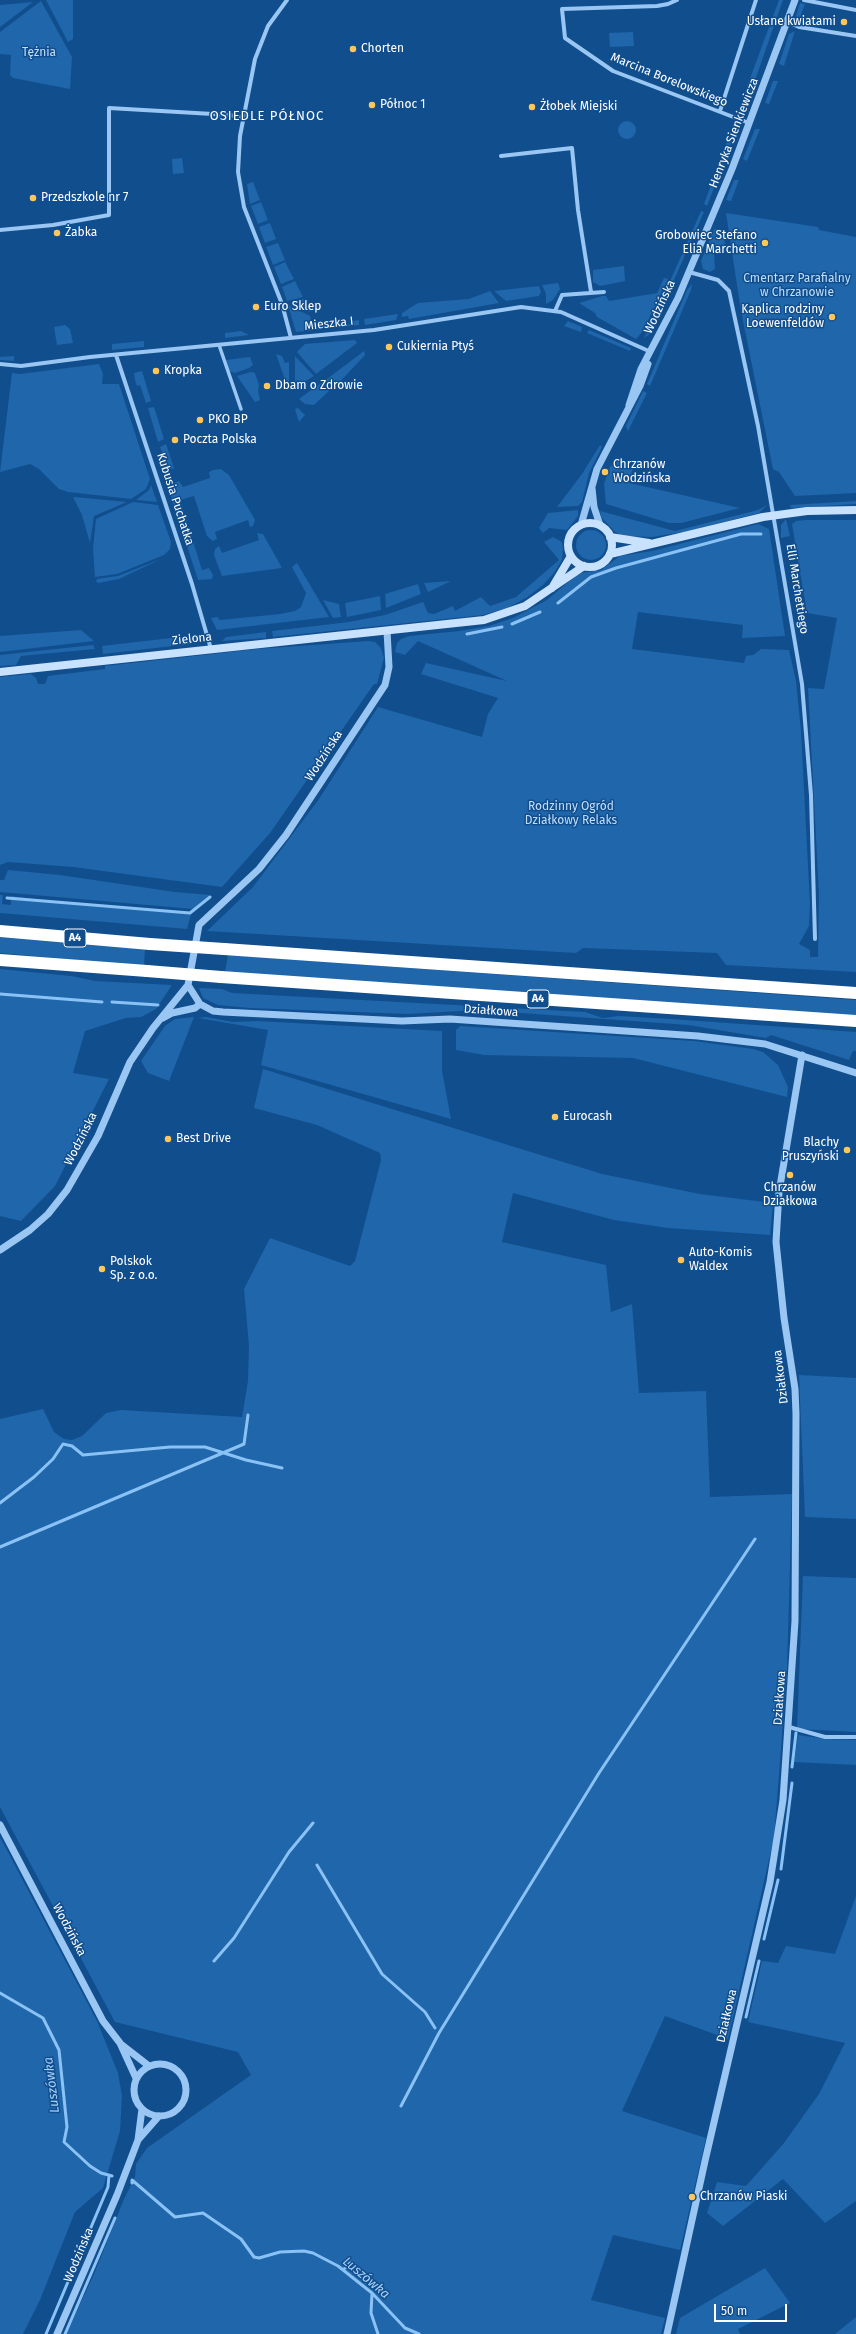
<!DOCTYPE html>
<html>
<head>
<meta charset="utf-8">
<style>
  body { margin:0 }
  #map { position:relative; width:856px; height:2334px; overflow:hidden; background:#114e8e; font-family:"Fira Sans",sans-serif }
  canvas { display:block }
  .scale { position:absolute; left:714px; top:2304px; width:73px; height:18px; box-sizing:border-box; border:2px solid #fff; border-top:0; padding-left:5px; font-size:12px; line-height:14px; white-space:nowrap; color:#fff; -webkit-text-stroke:3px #114e8e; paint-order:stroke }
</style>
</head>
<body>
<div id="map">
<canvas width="856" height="2334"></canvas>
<div class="scale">50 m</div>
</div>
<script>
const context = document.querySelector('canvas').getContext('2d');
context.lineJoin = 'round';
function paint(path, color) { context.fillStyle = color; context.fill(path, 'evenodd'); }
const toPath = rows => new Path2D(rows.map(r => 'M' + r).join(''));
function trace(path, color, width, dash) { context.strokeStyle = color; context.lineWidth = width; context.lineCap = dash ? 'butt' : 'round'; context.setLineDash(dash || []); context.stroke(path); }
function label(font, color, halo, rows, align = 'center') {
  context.font = font + ' "Fira Sans",sans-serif'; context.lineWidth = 3; context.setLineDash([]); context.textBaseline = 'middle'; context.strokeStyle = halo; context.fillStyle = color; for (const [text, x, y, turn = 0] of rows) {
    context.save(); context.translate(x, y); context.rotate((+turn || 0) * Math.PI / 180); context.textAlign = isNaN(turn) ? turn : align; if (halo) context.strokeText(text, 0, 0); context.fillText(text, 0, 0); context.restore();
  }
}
paint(toPath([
  [46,0,73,0,73,39,68,42],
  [779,0,783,0,745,109,738,111],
  [41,1,72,57,70,89,13,78,10,75,11,55,0,54,0,32],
  [33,2,0,27,0,5],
  [800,3,805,4,798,22,796,16],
  [795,31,784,66,779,64,789,34],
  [633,32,634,46,610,47,609,33],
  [773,81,778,81,769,104,765,103],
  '618 130a9 9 0 1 1 18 0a9 9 0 1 1-18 0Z',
  [734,123,737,128,707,206,704,204],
  [755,129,760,129,747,161,743,159],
  [182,158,184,173,173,174,172,159],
  [734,180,739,180,731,201,726,200],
  [253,182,260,200,250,204,247,184],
  [261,202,268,220,258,224,251,206],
  [701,211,704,212,670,289,667,288],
  [726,213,818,227,819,230,856,237,856,493,795,496,779,472,773,469,741,311],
  [270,223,276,239,265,243,259,227],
  [714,229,719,229,724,238,726,250,714,250,715,269,710,272,703,269,701,261],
  [278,243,285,260,273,265,266,247],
  [285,262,294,279,281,284,274,267],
  [624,266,625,281,600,286,593,282,593,270],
  [664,278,668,279,643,331,636,339,597,317,595,313,579,303,602,296,606,296,609,301,657,293],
  [295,281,303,297,287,301,282,287],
  [558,283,560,289,553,300,546,304,546,294,542,285],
  [692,284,691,290,650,386,647,384,687,290],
  [539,286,541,292,539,296,506,301,494,291],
  [490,291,499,303,409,319,408,316,402,317,402,313,418,303,469,299],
  [666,291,670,292,653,332,644,338],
  [305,299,310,312,291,302],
  [288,305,310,316,313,326,322,325,323,329,296,332],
  [398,314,396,320,365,325,364,319],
  [359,320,359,325,335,328,334,326,352,324,353,321],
  [568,321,582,327,581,332,564,326],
  [65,325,70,329,73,343,57,345,54,327],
  [589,330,631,348,630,351,587,333],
  [241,331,249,335,225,338,225,333],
  [355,340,357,343,316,374,297,352,305,344],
  [144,341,144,347,112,350,112,344],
  [364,351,365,355,333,389,323,382],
  [276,354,282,356,285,363,289,362,289,391],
  [14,356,14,361,0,360,0,357],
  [295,356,314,376,296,387,295,382],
  [250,357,253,365,249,368,235,373,229,371,226,360],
  [99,364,103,374,102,384,119,384,150,479,146,489,131,499,68,492,59,489,39,469,30,464,0,472,12,373,20,374],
  [142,371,151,401,146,403,140,385,137,386,135,380,134,373],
  [251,372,255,373,259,385,258,391,260,400,255,402,237,376],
  [321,383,329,391,314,405,305,404,299,399],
  [643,391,647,393,628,431,626,426],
  [154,407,164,439,158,442,148,408],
  [298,408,305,415,299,422,295,409],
  [166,444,174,468,173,469,168,469,160,447],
  [600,445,602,447,589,473,582,502,578,506,557,507,582,474],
  [617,460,633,468,629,483,740,508,681,523,669,523,606,504,604,484,610,467],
  [221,469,229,475,255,520,253,526,250,527,248,520,215,532,217,539,213,541,207,536,194,496,180,500,202,570,209,568,213,575,212,579,198,580,169,490,174,483,179,481,183,487,210,478,209,472,213,470],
  [151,485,157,502,136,500,149,490],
  [73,497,74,497,127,502,94,516,90,543,82,515],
  [856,501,856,504,791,508,790,505],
  [133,502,158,505,171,542,170,549,164,555,117,574,95,577,93,549,96,519],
  [767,505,759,513,689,531,652,537,622,536,614,531,602,518,600,511,675,531,758,510],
  [578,510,578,516,567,530,549,528,543,533,539,528,548,513],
  [786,519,790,536,781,538,781,525],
  [806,520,856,520,856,972,726,965,717,953,583,948,576,953,207,931,253,887,319,799,378,707,482,737,488,714,498,698,421,674,426,663,507,681,418,641,405,655,395,652,397,643,401,639,409,636,459,631,489,626,513,618,547,600,574,577,581,573,601,570,620,556,652,551,758,524,769,529,785,636,742,638,743,625,638,612,632,649,744,663,746,656,753,655,761,649,789,650,796,681,801,731,810,904,809,926,799,944,810,950,810,957,818,957,819,894,808,688,824,689,837,618,807,613,792,524,796,521],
  '576 545a15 15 0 1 1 30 0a15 15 0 1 1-30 0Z',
  [257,533,263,534,282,568,222,576,214,555,215,549,219,546,222,553,259,540],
  [553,537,562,542,563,549,562,560,554,573,543,585,526,598,507,608,483,615,273,637,272,631,349,622,385,615,423,602,428,613,434,614,453,606,455,611,481,597,490,606,516,597,559,560,544,542],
  [161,559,119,579,98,583,96,581,97,579,118,576],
  [297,563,329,617,217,630,211,618,217,617,220,620,280,614,295,611,301,607,306,593,292,567],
  [451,581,428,592,424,583],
  [418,584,421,594,386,608,385,594],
  [380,596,381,610,347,617,345,603],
  [323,600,339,604,341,617,333,618],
  [81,630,94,641,0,652,0,636],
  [266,632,266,638,222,641,226,637],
  [197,635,191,644,103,654,102,646],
  [368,641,375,642,381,648,384,658,377,684,374,684,270,833,222,887,73,867,8,862,0,865,0,677,31,674,36,678,38,684,45,684,48,676,105,669,105,666,257,649],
  [93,645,95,649,21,656,16,665,0,666,0,655],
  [8,870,60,875,175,892,210,895,193,909,0,892,0,880,4,880],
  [0,895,3,895,2,904,11,905,11,896,58,902,191,914,187,929,0,913],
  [0,936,145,949,144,966,0,953],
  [228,955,856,1000,856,1017,225,972],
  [0,969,71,976,95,981,172,985,156,1009,141,1017,126,1018,85,1031,73,1073,109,1079,55,1186,21,1221,0,1216],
  [199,988,222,989,232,993,585,1012,603,1018,618,1016,671,1019,856,1032,856,1051,853,1051,849,1060,771,1035,766,1038,688,1025,479,1010,408,1014,249,1008,218,1005,203,998],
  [194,1017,169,1081,148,1073,141,1061,165,1026,175,1019],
  [206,1017,233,1022,257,1021,442,1031,442,1071,451,1119,261,1065,268,1030,198,1018],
  [460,1026,694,1041,753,1049,763,1052,778,1065,788,1087,787,1097,633,1058,484,1055,456,1050,456,1030],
  [263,1069,602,1174,700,1194,773,1203,770,1235,668,1228,614,1220,513,1193,502,1242,606,1265,611,1312,632,1304,639,1393,706,1391,710,1497,792,1494,787,1671,774,1838,728,2039,665,2016,622,2111,706,2138,680,2250,613,2235,591,2300,665,2318,661,2334,66,2334,95,2272,124,2199,135,2177,136,2164,147,2148,251,2075,238,2052,115,2022,0,1807,0,1419,43,1409,54,1432,64,1439,72,1440,82,1436,106,1413,121,1410,242,1417,248,1381,249,1346,244,1289,270,1238,350,1266,355,1261,381,1160,380,1153,317,1125,254,1108],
  [799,1375,856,1378,856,1519,805,1517],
  [803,1576,856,1578,856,1732,797,1729],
  [798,1735,826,1739,856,1740,856,1765,794,1762],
  [0,1837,97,2021,118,2073,122,2096,120,2131,103,2188,75,2212,40,2300,23,2334,0,2334],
  [856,1896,856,2201,825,2223,783,2179,723,2226,707,2213,717,2182,746,2186,784,2143,819,2094,845,2043,748,2022,762,1961,778,1963,786,1946,835,1954],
  [765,2268,790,2303,738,2329,740,2334,676,2334,680,2318],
  [856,2317,856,2334,835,2334]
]), '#1f66ab');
trace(toPath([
  [558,603,591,577,616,568,741,534,761,534],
  [512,624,540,612],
  [467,634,502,627],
  [7,898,190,913,210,897],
  [0,994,102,1002],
  [112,1002,158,1005],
  [0,1503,34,1477,53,1459,63,1444,72,1446,83,1455,170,1447,205,1447,246,1460,282,1468],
  [0,1547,244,1444,248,1415],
  [792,1767,796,1733],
  [317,1865,382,1974,425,2012,435,2028],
  [781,1869,792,1783],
  [764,1939,778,1880],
  [214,1961,234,1938,289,1852,313,1823],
  [0,1993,43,2018,59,2050,67,2127,64,2142,90,2166,101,2173,112,2176],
  [746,2017,759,1961],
  [401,2106,439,2033,599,1773,755,1539],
  [132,2183,132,2180,175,2217,203,2213,241,2239,254,2257,259,2258,280,2252,304,2251,313,2253,338,2266,372,2293,405,2328,419,2334],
  [343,2270,350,2263],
  [372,2293,371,2313,378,2334],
  [46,2334,108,2187,109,2175],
  [65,2334,115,2218]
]), '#8bc2f6', 3);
trace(toPath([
  [219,345,241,409]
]), '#99c6f2', 3.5);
trace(toPath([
  [287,0,268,26,255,59,240,136,238,172,244,207,282,304,291,338],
  [677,0,668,4,657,6,562,9,565,38,613,71,749,123],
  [804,0,856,10],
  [787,22,799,27,856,36],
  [720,111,756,0],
  [501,156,572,148,578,210,591,292],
  [0,230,53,225,109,215,109,108,230,115,243,118],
  [689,272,718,280,729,291,758,426,802,684,811,795,815,939],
  [555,311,562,295,604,292],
  [116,355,192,584,211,649],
  [0,364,21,366,90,357,374,330,521,307,561,312,651,352],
  [789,1727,825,1737,856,1737]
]), '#99c6f2', 4);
trace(toPath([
  [629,405,641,369,678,298,732,169,795,0],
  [592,488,594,507,600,525],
  [581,525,597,469,640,386,648,364],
  [188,985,200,1004,213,1011,223,1012,402,1021,450,1019,698,1036,765,1044,856,1073],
  [163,1018,172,1013,195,1008,200,1004],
  [0,1250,30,1230,48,1214,67,1190,98,1136,130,1062,153,1028,188,985,199,925,259,869,286,835,377,697,385,685,389,667,387,631],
  [0,1825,103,2021,120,2043,136,2078],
  [122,2045,149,2066],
  '134 2090a26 26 0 1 1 52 0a26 26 0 1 1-52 0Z',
  [138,2140,159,2116],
  [57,2334,117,2195,138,2140,142,2109],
  [667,2334,705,2161,770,1882,783,1800,795,1621,796,1414,795,1389,784,1318,776,1242,779,1192,802,1055]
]), '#99c6f2', 7);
trace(toPath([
  '568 545a22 22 0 1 1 44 0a22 22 0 1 1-44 0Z',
  [610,537,649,543],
  [610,554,763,517,807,511,856,510],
  [552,588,571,556],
  [0,672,484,620,525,606,584,566]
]), '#c8e1fc', 8);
trace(toPath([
  [0,931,150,944],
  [224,949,856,993],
  [0,960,147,971],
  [221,977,856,1021]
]), '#fff', 12);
trace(toPath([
  [150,944,224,949],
  [147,971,221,977]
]), '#fff', 12);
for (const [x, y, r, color] of [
  [844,22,4,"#ffc75a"],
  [353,49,4,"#ffc75a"],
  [372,105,4,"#ffc75a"],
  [532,107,4,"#ffc75a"],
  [33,198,4,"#ffc75a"],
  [57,233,4,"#ffc75a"],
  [765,243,4,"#ffc75a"],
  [256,307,4,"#ffc75a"],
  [832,317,4,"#ffc75a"],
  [389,347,4,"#ffc75a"],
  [156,371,4,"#ffc75a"],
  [267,386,4,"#ffc75a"],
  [200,420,4,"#ffc75a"],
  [175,440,4,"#ffc75a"],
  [605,472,4,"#ffc75a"],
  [555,1117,4,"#ffc75a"],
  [168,1139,4,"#ffc75a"],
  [847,1150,4,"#ffc75a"],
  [790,1175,4,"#ffc75a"],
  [681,1260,4,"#ffc75a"],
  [102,1269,4,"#ffc75a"],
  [692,2197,4,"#ffc75a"]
]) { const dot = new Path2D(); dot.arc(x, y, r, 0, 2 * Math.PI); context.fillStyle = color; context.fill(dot); trace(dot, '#114e8e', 1.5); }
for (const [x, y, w] of [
  [75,938,22],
  [538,999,22]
]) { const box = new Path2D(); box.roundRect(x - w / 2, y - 9, w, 18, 3); context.fillStyle = '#114e8e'; context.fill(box); trace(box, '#fff', 1); }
label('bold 11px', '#fff', null, [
  ["A4",75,938],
  ["A4",538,999]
]);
label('12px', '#fff', '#114e8e', [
  ["Usłane kwiatami",836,22,"right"],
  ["Chorten",361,49],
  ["Północ 1",380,105],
  ["Żłobek Miejski",540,107],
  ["Przedszkole nr 7",41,198],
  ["Żabka",65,233],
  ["Grobowiec Stefano",757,236,"right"],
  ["Elia Marchetti",757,250,"right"],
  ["Euro Sklep",264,307],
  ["Kaplica rodziny",824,310,"right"],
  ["Loewenfeldów",824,324,"right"],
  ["Cukiernia Ptyś",397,347],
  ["Kropka",164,371],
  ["Dbam o Zdrowie",275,386],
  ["PKO BP",208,420],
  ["Poczta Polska",183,440],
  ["Chrzanów",613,465],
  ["Wodzińska",613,479],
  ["Eurocash",563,1117],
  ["Best Drive",176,1139],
  ["Blachy",839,1143,"right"],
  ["Pruszyński",839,1157,"right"],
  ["Chrzanów",790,1188,"center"],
  ["Działkowa",790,1202,"center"],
  ["Auto-Komis",689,1253],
  ["Waldex",689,1267],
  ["Polskok",110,1262],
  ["Sp. z o.o.",110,1276],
  ["Chrzanów Piaski",700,2197]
], 'left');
label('12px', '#c0dffd', '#114e8e', [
  ["Tężnia",39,53],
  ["Cmentarz Parafialny",797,279],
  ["w Chrzanowie",797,293],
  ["Rodzinny Ogród",571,807],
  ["Działkowy Relaks",571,821]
]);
label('12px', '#fff', '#114e8e', [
  ["Marcina Borelowskiego",669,80,22],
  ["Henryka Sienkiewicza",734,133,-69],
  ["Wodzińska",660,307,-65],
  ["Mieszka I",329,324,-6],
  ["Kubusia Puchatka",175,499,72],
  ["Elli Marchettiego",797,589,81],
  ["Zielona",192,639,-6],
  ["Wodzińska",324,756,-57],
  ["Działkowa",491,1011,4],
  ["Wodzińska",81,1139,-63],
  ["Działkowa",781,1377,-97],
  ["Działkowa",780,1698,-86],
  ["Wodzińska",69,1930,62],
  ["Działkowa",727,2016,-77],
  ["Wodzińska",79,2255,-67]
]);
context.letterSpacing = '1px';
label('13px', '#fff', '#114e8e', [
  ["OSIEDLE PÓŁNOC",267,116]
]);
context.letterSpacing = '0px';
label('italic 13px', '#a5d0f9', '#114e8e', [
  ["Luszówka",52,2085,-97],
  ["Luszówka",366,2278,40]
]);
</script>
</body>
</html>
